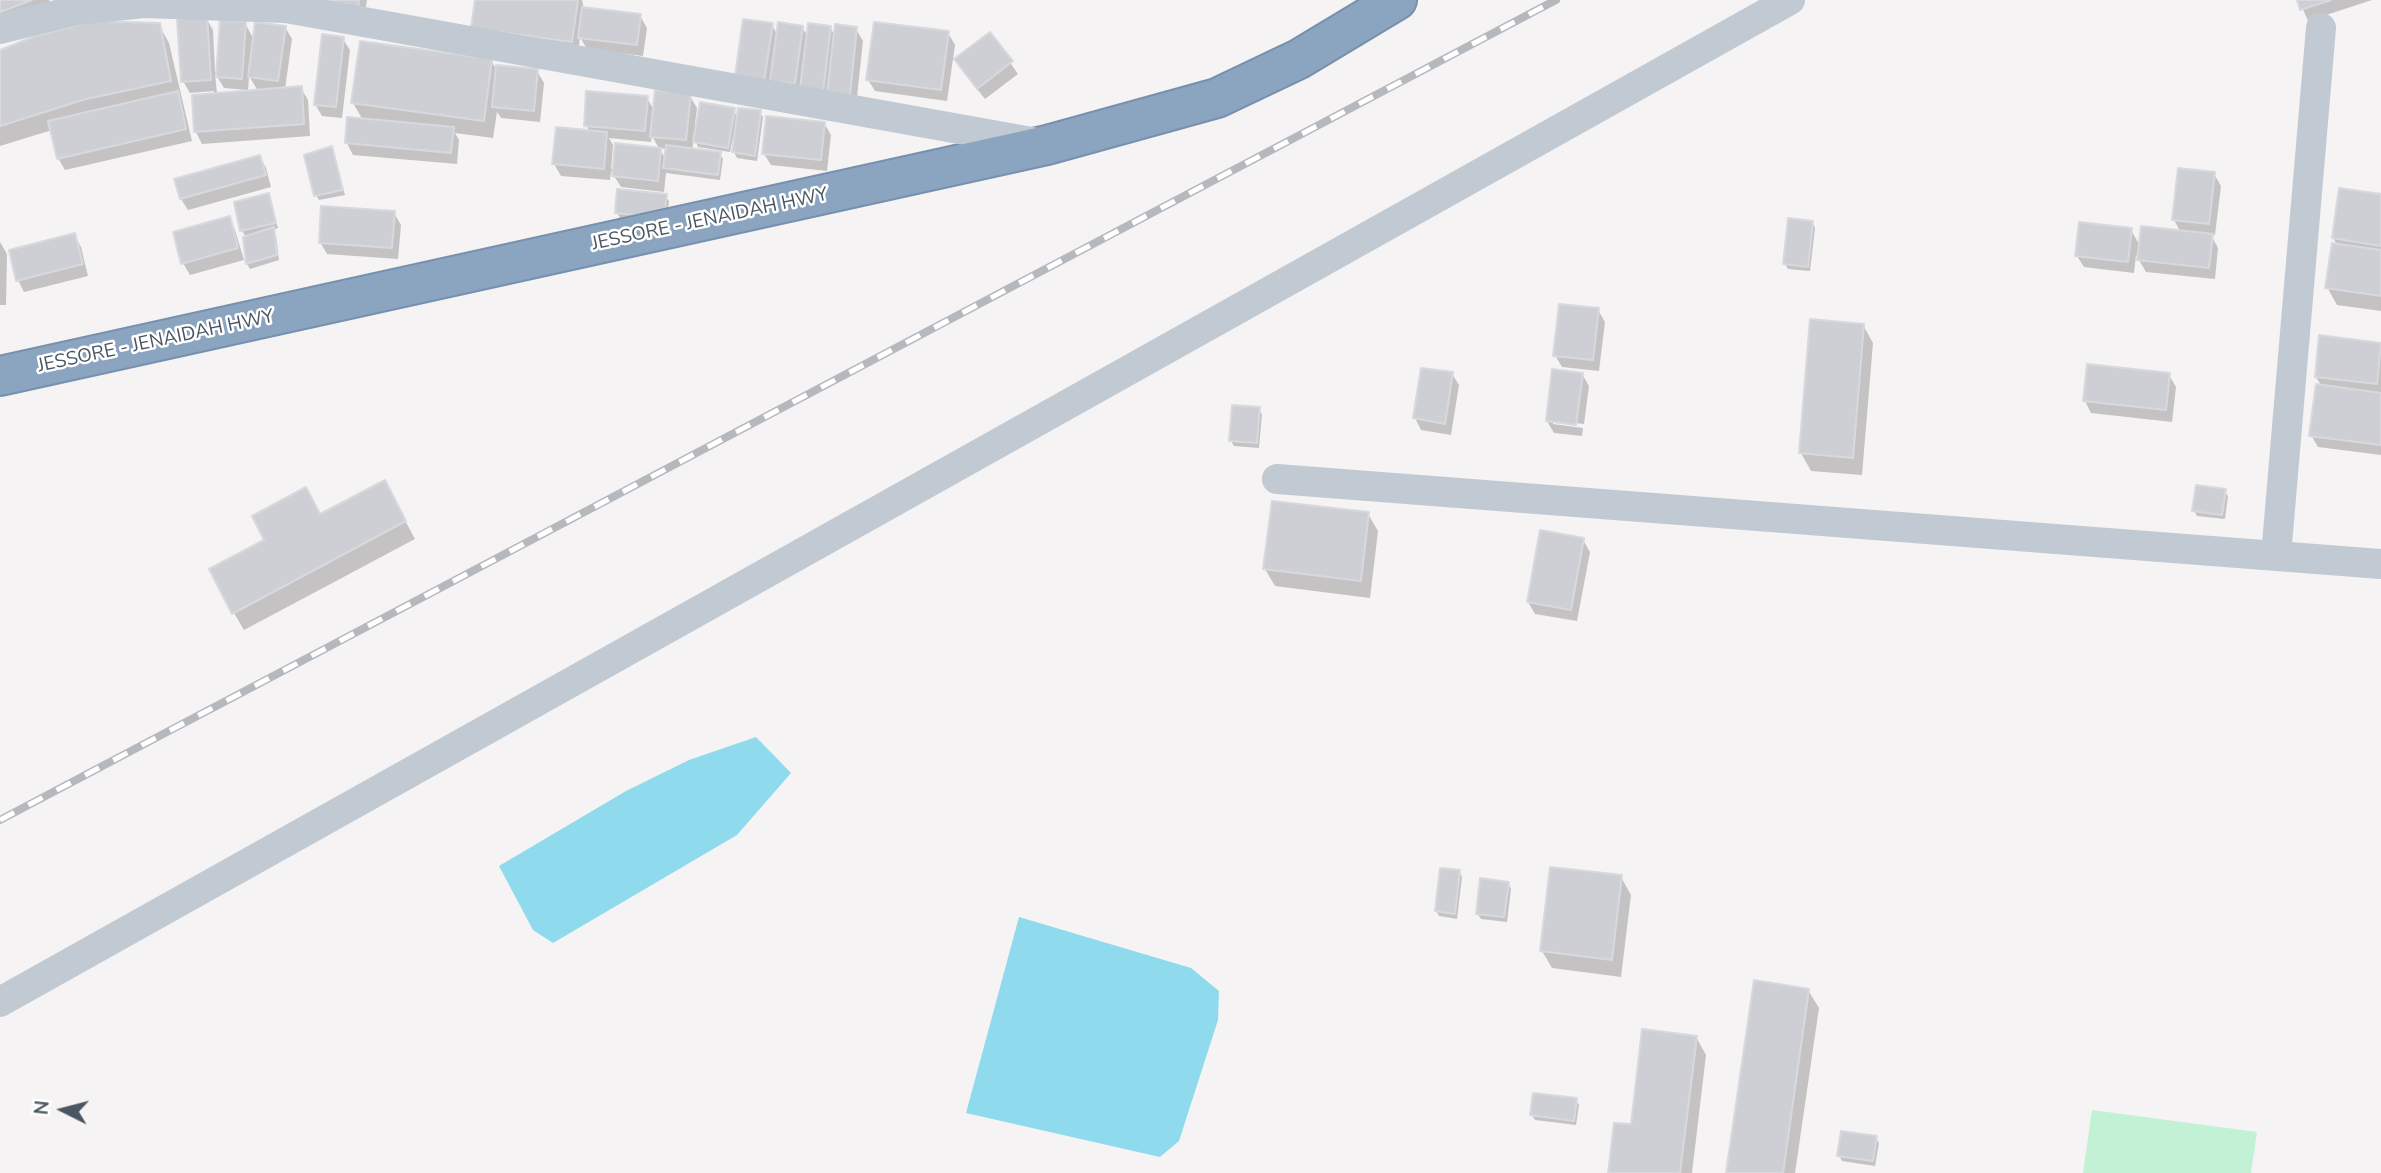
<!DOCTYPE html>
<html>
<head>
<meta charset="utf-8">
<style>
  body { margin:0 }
  #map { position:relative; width:2381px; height:1173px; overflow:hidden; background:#f5f3f3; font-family:"Nunito Sans",sans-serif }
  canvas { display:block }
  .north { position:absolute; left:28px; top:1075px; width:70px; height:70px; -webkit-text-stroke:5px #fff; paint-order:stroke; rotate:276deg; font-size:19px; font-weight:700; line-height:28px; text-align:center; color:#4a5661 }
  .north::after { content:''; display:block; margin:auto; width:24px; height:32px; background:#4a5661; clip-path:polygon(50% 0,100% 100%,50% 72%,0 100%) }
</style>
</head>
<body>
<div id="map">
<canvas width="2381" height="1173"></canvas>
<div class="north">N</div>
</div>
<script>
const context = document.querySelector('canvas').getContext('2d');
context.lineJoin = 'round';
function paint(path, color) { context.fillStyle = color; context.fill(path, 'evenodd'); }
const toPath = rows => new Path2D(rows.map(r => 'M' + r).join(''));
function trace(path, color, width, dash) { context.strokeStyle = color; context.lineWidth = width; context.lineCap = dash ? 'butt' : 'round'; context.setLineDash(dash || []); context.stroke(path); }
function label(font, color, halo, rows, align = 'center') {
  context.font = font + ' "Nunito Sans",sans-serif'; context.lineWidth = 5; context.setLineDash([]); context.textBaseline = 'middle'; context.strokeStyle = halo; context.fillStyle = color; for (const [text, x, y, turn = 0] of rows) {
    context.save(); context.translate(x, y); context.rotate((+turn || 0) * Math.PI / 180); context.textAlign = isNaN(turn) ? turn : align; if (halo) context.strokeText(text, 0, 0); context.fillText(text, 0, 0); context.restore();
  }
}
paint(toPath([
  [2092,1110,2257,1132,2251,1173,2083,1173]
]), '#c3f1d5');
paint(toPath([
  [756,737,791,773,737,835,553,943,533,930,499,866,626,791,689,760],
  [1019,917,1191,968,1219,991,1218,1020,1179,1141,1160,1157,966,1113]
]), '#90daee');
paint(toPath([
  [0,0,49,0,54,13,0,33],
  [274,0,367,0,364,20],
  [477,0,582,0,584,9,640,16,647,28,643,56,587,49,580,37,578,53,480,39],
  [2299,0,2372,0,2308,21],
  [206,18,213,30,215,72,218,72,245,23,254,40,285,27,292,39,285,89,301,88,308,100,310,136,202,144,196,132,194,96,214,95,214,91,190,93,183,81],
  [215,73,224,88,247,90,247,92,217,94],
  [249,76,258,91,248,92],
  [159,25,169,43,192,141,65,170,58,158,52,130,0,146,0,52],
  [772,25,778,36,802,27,808,37,830,27,835,36,856,29,863,41,856,106,744,88],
  [948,33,955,45,947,101,875,91,868,80],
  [990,34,1018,74,985,99,963,71],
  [343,39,350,50,342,118,322,116,315,104],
  [491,60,497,71,537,71,544,83,540,122,501,118,497,112,493,138,455,133,459,140,457,164,353,155,347,143,363,120,353,103],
  [690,96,697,108,695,124,733,110,739,119,759,112,763,117,757,161,737,158,734,152,736,137,733,137,730,152,698,147,694,138,692,151,720,154,723,159,720,180,666,173,664,192,621,187,611,171,610,180,561,176,554,164,590,132,586,125,647,98,655,112],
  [652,136,660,150,611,169,613,145,609,138,651,142],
  [659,148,667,149,666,160],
  [824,123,831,135,827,171,771,165,764,154],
  [331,148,345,195,319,200,316,195],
  [260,157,266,168,271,187,188,210,181,199,176,180],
  [2214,174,2221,186,2215,235,2211,235,2218,248,2215,279,2146,272,2136,255,2134,273,2084,267,2077,256,2131,230,2140,246,2181,233,2174,220],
  [268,195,278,228,273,230,276,235,279,260,250,269,247,264,245,236,242,230],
  [2381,195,2381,311,2337,305,2327,287,2338,246,2333,238],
  [665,196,669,201,666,223,620,218,617,213],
  [394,213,401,225,398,259,327,254,320,242],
  [229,218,235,230,244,260,190,275,183,263],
  [1812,222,1815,228,1810,271,1788,269,1785,264],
  [74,235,81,247,88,276,24,292,18,280],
  [0,242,7,254,6,305,0,305],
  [1598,310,1605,322,1599,371,1562,367,1555,355],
  [1863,325,1873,343,1862,475,1811,471,1801,453],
  [2321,337,2381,344,2381,455,2318,447,2311,435,2322,387,2316,377],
  [1452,374,1459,385,1451,435,1421,430,1415,418],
  [1582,374,1589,386,1584,424,1553,420,1553,424,1583,428,1582,436,1554,433,1547,421],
  [2169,375,2176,387,2172,422,2091,413,2085,401],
  [1258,409,1262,414,1259,448,1234,446,1231,441],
  [2224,491,2228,496,2225,519,2197,516,2194,510],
  [394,500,415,539,244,630,234,613,321,516],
  [1368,514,1378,531,1370,598,1275,586,1265,569],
  [1583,540,1590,552,1577,621,1535,614,1528,602],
  [1459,871,1462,877,1457,919,1439,916,1436,911],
  [1621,877,1631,895,1621,977,1552,968,1542,951],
  [1508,883,1511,889,1507,922,1481,919,1477,913],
  [1808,990,1819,1008,1795,1173,1728,1173],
  [1696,1037,1706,1055,1692,1173,1610,1173,1633,1126],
  [1576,1100,1579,1105,1576,1125,1535,1120,1532,1115],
  [1876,1138,1879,1143,1875,1166,1842,1161,1839,1155]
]), '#0003');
const building = toPath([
  [0,0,32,0,0,12,0,0],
  [281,0,359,0,358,9,281,0],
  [475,0,578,0,572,42,471,28,475,0],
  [2297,0,2331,0,2300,10,2297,0],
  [582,7,641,14,637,45,578,38,582,7],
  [207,16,211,80,181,82,177,19,207,16],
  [743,19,773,23,764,81,735,76,743,19],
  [220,20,246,22,242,79,216,77,220,20],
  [94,21,160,23,171,81,86,99,0,126,0,50,35,36,94,21],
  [255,22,286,26,278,81,248,77,255,22],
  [778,22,803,26,795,84,770,81,778,22],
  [874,22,949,31,941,90,866,80,874,22],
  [808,23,831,26,823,92,800,89,808,23],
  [835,24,857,27,850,95,827,93,835,24],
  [990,32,1013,61,977,89,954,59,990,32],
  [322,34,344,37,336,107,314,105,322,34],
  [360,41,492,59,484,121,351,103,360,41],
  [496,65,538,69,534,111,492,107,496,65],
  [302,86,304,124,194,132,192,95,302,86],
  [655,90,691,94,686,140,650,137,655,90],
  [178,91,186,129,57,159,48,121,178,91],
  [586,91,648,96,645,131,584,126,586,91],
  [700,102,735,108,728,148,693,142,700,102],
  [738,108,761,110,755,156,732,152,738,108],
  [766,116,825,122,821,160,762,154,766,116],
  [347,117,454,127,451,153,345,143,347,117],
  [556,127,607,132,604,169,552,164,556,127],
  [615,143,661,148,658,181,612,176,615,143],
  [666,145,721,152,718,175,663,168,666,145],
  [332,146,343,190,314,196,304,155,332,146],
  [260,155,266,175,180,199,174,179,260,155],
  [2178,168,2215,172,2209,224,2172,220,2178,168],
  [2339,188,2381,194,2381,246,2332,238,2339,188],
  [617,189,667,194,664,218,615,213,617,189],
  [269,193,276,223,240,231,234,202,269,193],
  [321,206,395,211,392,248,319,243,321,206],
  [230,216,238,248,181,264,173,232,230,216],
  [1788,218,1813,221,1808,267,1783,264,1788,218],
  [2079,222,2132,228,2128,262,2075,256,2079,222],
  [2141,226,2213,234,2209,268,2137,260,2141,226],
  [274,227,277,255,246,264,243,237,274,227],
  [75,233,83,264,16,281,9,250,75,233],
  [2332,243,2381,250,2381,296,2325,288,2332,243],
  [1559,304,1599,308,1593,360,1553,356,1559,304],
  [1810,319,1864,324,1853,458,1799,453,1810,319],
  [2319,335,2381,343,2377,384,2315,377,2319,335],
  [2087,364,2170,373,2166,410,2083,401,2087,364],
  [1421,368,1453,372,1445,424,1413,418,1421,368],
  [1552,369,1583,373,1576,425,1546,421,1552,369],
  [2316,384,2381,393,2381,445,2309,436,2316,384],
  [1232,405,1260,407,1257,443,1229,441,1232,405],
  [385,480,406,521,232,614,209,569,264,540,252,516,306,487,320,514,385,480],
  [2196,485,2226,489,2222,515,2192,511,2196,485],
  [1272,501,1369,512,1361,581,1263,569,1272,501],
  [1540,530,1584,538,1571,610,1527,602,1540,530],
  [1550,867,1622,875,1612,960,1540,951,1550,867],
  [1440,868,1460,870,1455,914,1435,911,1440,868],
  [1480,878,1509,882,1504,917,1476,914,1480,878],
  [1754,980,1809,989,1783,1173,1726,1173,1754,980],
  [1642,1029,1697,1036,1680,1173,1608,1173,1614,1123,1631,1124,1642,1029],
  [1533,1093,1577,1098,1574,1121,1530,1115,1533,1093],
  [1841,1131,1877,1136,1873,1161,1837,1156,1841,1131]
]);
paint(building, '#cdcfd5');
trace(building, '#d7d9de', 2);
const highway = toPath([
  [0,376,1047,145,1217,98,1299,59,1397,0]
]);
trace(highway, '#7690ad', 42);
trace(toPath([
  [0,29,77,10,144,3,286,8,1037,143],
  [1277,479,2381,564],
  [2276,556,2321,28],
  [0,1002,1790,0]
]), '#c1cad2', 30);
trace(highway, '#8ba5c1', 38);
const rail = toPath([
  [0,820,1556,0]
]);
trace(rail, '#b5b8bd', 8);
trace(rail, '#fff', 5, [16]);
label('19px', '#4a5661', '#fff', [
  ["JESSORE - JENAIDAH HWY",710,220,-12],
  ["JESSORE - JENAIDAH HWY",156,342,-12]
]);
</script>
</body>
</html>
